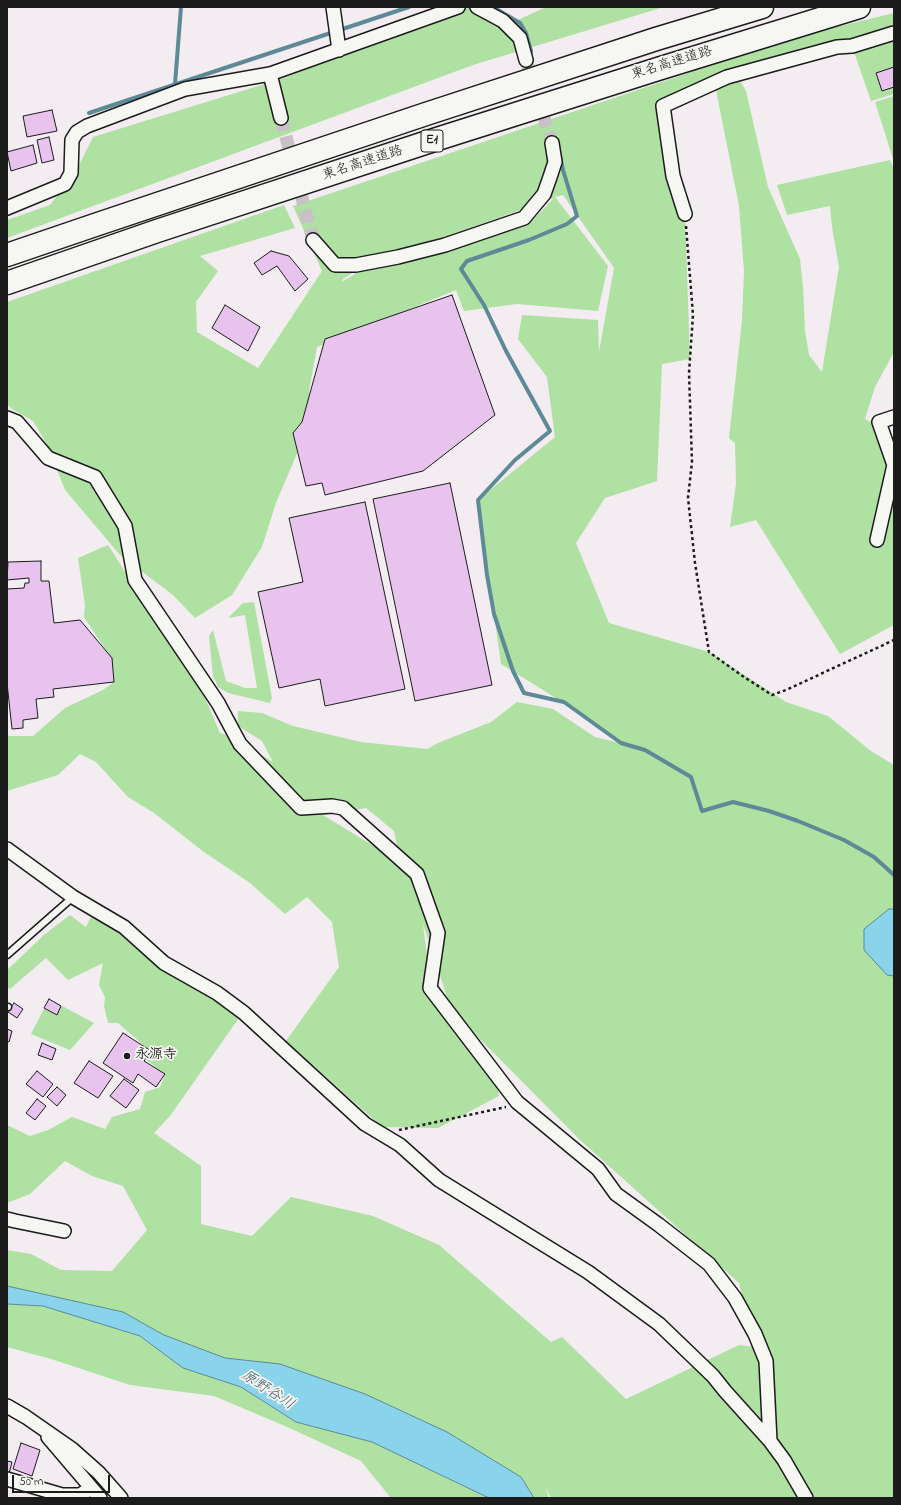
<!DOCTYPE html>
<html>
<head>
<meta charset="utf-8">
<style>
  body { margin:0 }
  #map { position:relative; width:901px; height:1505px; overflow:hidden; background:#f3ecf1; font-family:"Indie Flower",sans-serif }
  canvas { display:block }
  .frame { position:absolute; inset:0; border:8px solid #1c1c1c; pointer-events:none }
  .scale { position:absolute; left:12px; top:1475px; width:98px; height:18px; box-sizing:border-box; border:2px solid #1c1c1c; border-top:0; padding-left:5px; font-size:12px; line-height:14px; white-space:nowrap; color:#1c1c1c; -webkit-text-stroke:3px #f6f6f2; paint-order:stroke }
</style>
</head>
<body>
<div id="map">
<canvas width="901" height="1505"></canvas>
<div class="frame"></div>
<div class="scale">50 m</div>
</div>
<script>
const context = document.querySelector('canvas').getContext('2d');
context.lineJoin = 'round';
function paint(path, color) { context.fillStyle = color; context.fill(path, 'evenodd'); }
const toPath = rows => new Path2D(rows.map(r => 'M' + r).join(''));
function trace(path, color, width, dash) { context.strokeStyle = color; context.lineWidth = width; context.lineCap = dash ? 'butt' : 'round'; context.setLineDash(dash || []); context.stroke(path); }
function label(font, color, halo, rows, align = 'center') {
  context.font = font + ' "Indie Flower","Klee One",sans-serif'; context.lineWidth = 3.5; context.setLineDash([]); context.textBaseline = 'middle'; context.strokeStyle = halo; context.fillStyle = color; for (const [text, x, y, turn = 0] of rows) {
    context.save(); context.translate(x, y); context.rotate((+turn || 0) * Math.PI / 180); context.textAlign = isNaN(turn) ? turn : align; if (halo) context.strokeText(text, 0, 0); context.fillText(text, 0, 0); context.restore();
  }
}
paint(toPath([
  [459,7,475,7,505,26,546,7,664,7,473,65,7,238,7,220,50,205,75,173,93,137,284,78],
  [894,13,894,32,741,69,657,100,662,144,685,214,690,359,662,364,657,481,605,498,576,543,609,623,709,652,786,702,828,716,871,751,894,765,894,1498,551,1498,545,1486,549,1498,391,1498,361,1461,285,1426,214,1396,130,1385,51,1359,7,1347,7,1250,31,1254,61,1270,112,1271,147,1230,123,1186,92,1176,65,1161,30,1194,7,1203,7,1125,30,1136,48,1130,72,1117,105,1129,112,1117,140,1109,145,1092,160,1087,165,1075,147,1060,150,1051,118,1023,108,1023,104,1006,105,997,99,985,103,963,68,980,46,958,10,989,7,987,7,970,45,934,70,915,86,927,93,912,241,1015,170,1116,154,1133,201,1166,201,1224,252,1236,291,1197,373,1216,439,1245,551,1342,562,1337,626,1399,739,1345,756,1347,739,1283,580,1140,463,1022,496,1076,499,1096,438,1128,382,1127,286,1041,339,967,332,922,307,897,285,914,250,883,204,852,154,813,128,797,96,762,80,754,58,775,7,791,7,736,33,736,65,708,103,690,114,682,109,655,84,617,85,605,78,558,108,545,133,584,149,615,197,679,220,733,228,735,273,762,262,741,238,726,238,711,262,713,293,726,361,742,427,749,438,743,491,722,517,702,553,709,595,737,620,743,593,721,501,664,478,500,555,437,547,377,518,339,522,315,598,320,599,352,614,268,563,195,555,197,608,266,598,311,517,304,464,311,456,290,317,347,309,391,315,411,276,503,262,547,232,595,195,618,173,595,120,555,65,490,48,446,33,421,12,409,7,404,7,302,284,205,295,228,200,256,218,271,196,302,197,332,258,368,322,271,293,206,688,73,692,70,824,30],
  [554,198,533,220,376,261,342,282,343,279,383,253,433,241],
  [366,808,394,831,400,860,403,864,323,815],
  [423,924,447,997,438,984,430,980],
  [894,35,894,94,871,101,852,46],
  [736,74,746,91,768,187,800,259,803,287,805,331,809,355,822,372,839,267,832,227,830,206,787,215,777,185,890,160,894,169,894,352,875,387,865,419,887,430,894,439,894,625,840,654,756,520,730,527,736,484,735,443,729,438,742,320,744,271,739,206,716,90],
  [894,96,894,162,875,102],
  [254,602,272,698,270,703,228,693,218,687,213,676,209,636,213,630,226,681,245,688,257,688,245,615,228,618,243,603],
  [49,999,94,1023,70,1050,31,1034]
]), '#aee1a2');
const water = toPath([
  [889,909,894,909,894,976,887,975,864,950,864,929,889,909],
  [7,1286,123,1312,164,1335,225,1358,280,1364,365,1394,447,1432,521,1477,534,1498,489,1498,372,1442,296,1422,241,1387,183,1368,140,1336,43,1306,7,1304,7,1286]
]);
paint(water, '#8ad4eb');
trace(water, '#5e8a98', 1);
trace(toPath([
  [493,7,520,23,526,33,531,51,530,57],
  [175,84,181,7],
  [89,113,409,7],
  [560,156,563,170,577,216,567,224,529,240,467,261,461,269,484,305,506,351,550,431,515,460,478,500,487,575,494,614,513,671,524,693,564,702,621,743,645,750,691,777,702,811,733,802,769,811,798,821,844,840,874,857,894,875]
]), '#5e8a98', 4);
const building = toPath([
  [894,67,894,87,882,91,876,73,894,67],
  [52,110,57,131,27,137,23,116,52,110],
  [49,137,54,160,42,163,37,140,49,137],
  [33,145,37,163,11,171,7,152,33,145],
  [271,251,289,256,308,279,295,291,277,266,262,275,254,263,271,251],
  [452,295,495,415,423,471,325,495,322,483,306,486,293,433,302,422,325,339,452,295],
  [225,305,260,327,248,351,212,328,225,305],
  [450,483,492,685,415,701,373,499,450,483],
  [365,502,405,689,325,706,320,679,279,688,258,592,303,582,289,518,365,502],
  [41,561,41,581,49,581,54,623,80,620,112,658,114,682,53,689,54,697,36,699,38,718,23,720,23,728,12,729,7,683,7,589,24,588,25,583,29,583,29,578,7,580,8,562,41,561],
  [49,999,61,1006,57,1015,44,1008,49,999],
  [14,1003,23,1009,17,1018,8,1012,14,1003],
  [7,1029,12,1031,9,1042,7,1041,7,1029],
  [123,1033,151,1051,144,1061,165,1074,156,1087,138,1074,133,1083,103,1063,123,1033],
  [42,1043,56,1049,52,1060,38,1055,42,1043],
  [89,1061,113,1076,98,1098,74,1083,89,1061],
  [37,1071,53,1084,43,1097,26,1084,37,1071],
  [124,1079,139,1090,126,1108,110,1096,124,1079],
  [57,1087,66,1095,57,1106,47,1097,57,1087],
  [37,1099,46,1106,35,1120,26,1113,37,1099],
  [21,1443,40,1450,32,1476,13,1469,21,1443],
  [7,1461,12,1462,9,1474,7,1473,7,1461]
]);
paint(building, '#e7c3ed');
trace(building, '#1c1c1c', 1);
trace(toPath([
  [526,60,552,143],
  [281,118,313,240]
]), '#c8c2c6', 13, [13, 6]);
const lane = toPath([
  [7,955,73,897],
  [7,1007,8,1007]
]);
const street = toPath([
  [333,7,339,50],
  [477,7,503,21,520,38,526,60],
  [270,74,281,118],
  [7,208,65,184,71,173,72,140,77,132,87,126,185,89,270,74,458,7],
  [685,214,673,176,663,106,727,77,837,47,852,46,894,33],
  [313,240,335,265,356,265,398,257,445,245,524,218,544,194,549,180,555,162,552,143],
  [7,418,17,422,48,458,95,477,125,526,135,580,218,703,240,744,301,808,332,806,343,808,417,874,438,933,430,988,517,1102,598,1169,616,1194,659,1225,709,1264,735,1298,755,1334,766,1361,770,1441],
  [877,540,894,465,879,422,894,417],
  [7,849,73,897,124,927,164,963,217,993,244,1013,365,1124,400,1145,439,1180,588,1272,659,1324,713,1376,725,1391,770,1441,784,1460,806,1498],
  [7,1219,15,1221,64,1231],
  [7,1406,26,1417,72,1449,99,1473,121,1498],
  [48,1437,100,1498],
  [7,1479,62,1495,80,1495,91,1488]
]);
const highway = toPath([
  [7,255,95,225,426,114,656,39,762,7],
  [7,283,157,231,434,140,661,68,859,7]
]);
trace(lane, '#1c1c1c', 9);
trace(street, '#1c1c1c', 16);
trace(highway, '#1c1c1c', 25);
trace(toPath([
  [686,226,693,315,689,373,692,462,688,498,695,563,709,652,744,677,772,695,786,690,894,640],
  [399,1130,506,1107]
]), '#1c1c1c', 2.5, [3, 3]);
trace(lane, '#f6f6f2', 6);
trace(street, '#f6f6f2', 13);
trace(highway, '#f6f6f2', 22);
for (const [x, y, r, color] of [
  [127,1056,4,"#1c1c1c"]
]) { const dot = new Path2D(); dot.arc(x, y, r, 0, 2 * Math.PI); context.fillStyle = color; context.fill(dot); trace(dot, '#f6f6f2', 1.5); }
for (const [x, y, w] of [
  [432,141,22]
]) { const box = new Path2D(); box.roundRect(x - w / 2, y - 11, w, 22, 3); context.fillStyle = '#f6f6f2'; context.fill(box); trace(box, '#1c1c1c', 1); }
label('bold 13px', '#1c1c1c', null, [
  ["E1",432,141]
]);
label('14px', '#1c1c1c', '#f6f6f2', [
  ["東名高速道路",672,64,-17],
  ["東名高速道路",363,164,-18]
]);
label('bold 14px', '#1c1c1c', '#f6f6f2', [
  ["永源寺",135,1056]
], 'left');
label('italic 15px', '#425c64', '#f6f6f2', [
  ["原野谷川",267,1391,33]
]);
</script>
</body>
</html>
